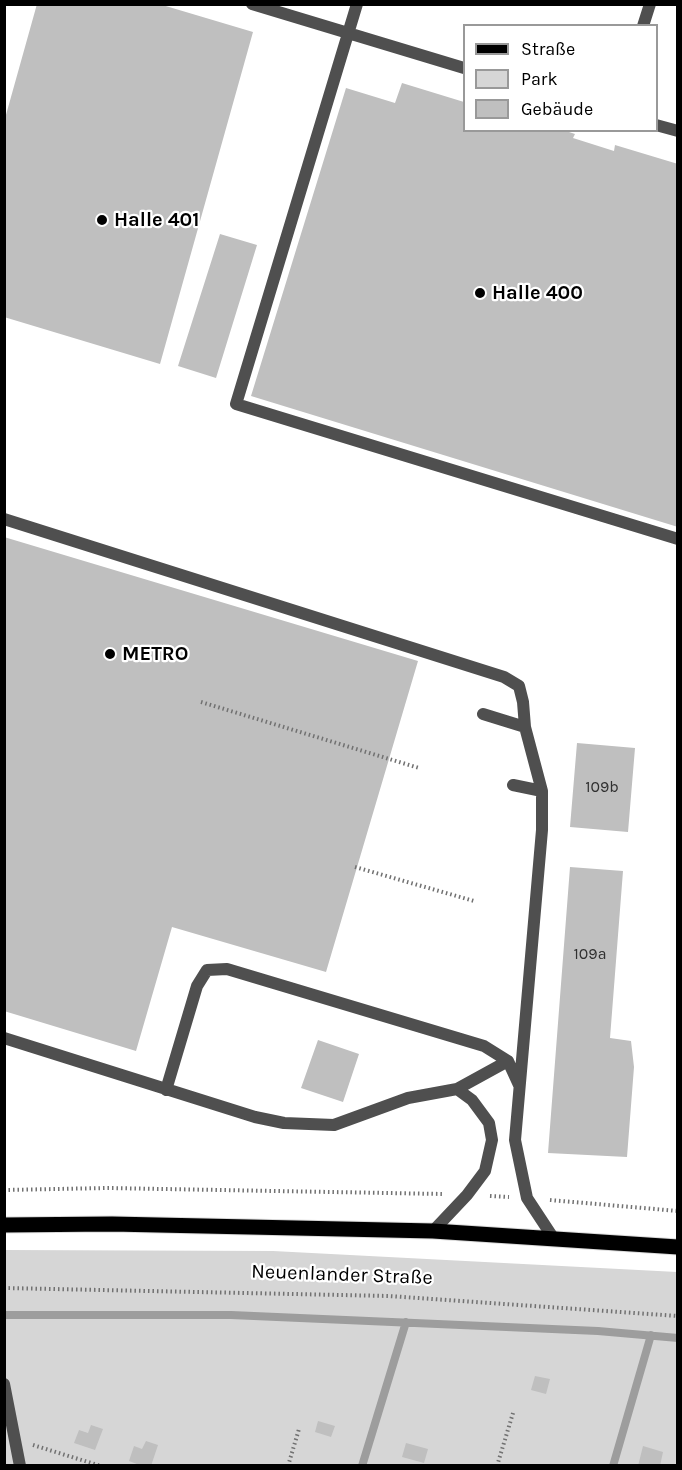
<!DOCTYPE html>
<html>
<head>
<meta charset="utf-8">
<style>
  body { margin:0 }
  #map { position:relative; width:682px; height:1470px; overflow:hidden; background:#fff; font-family:Karla,sans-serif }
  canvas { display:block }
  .frame { position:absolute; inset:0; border:6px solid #000; pointer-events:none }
  .legend { position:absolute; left:463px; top:24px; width:195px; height:108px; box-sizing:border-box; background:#fff; border:2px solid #999; margin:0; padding:8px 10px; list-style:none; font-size:18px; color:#000 }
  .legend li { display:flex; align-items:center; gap:12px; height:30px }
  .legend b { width:30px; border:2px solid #999 }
</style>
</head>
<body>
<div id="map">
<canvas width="682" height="1470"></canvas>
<div class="frame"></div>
<ul class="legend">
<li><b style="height:8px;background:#000"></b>Straße</li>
<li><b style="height:16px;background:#d6d6d6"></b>Park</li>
<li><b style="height:16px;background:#bfbfbf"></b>Gebäude</li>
</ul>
</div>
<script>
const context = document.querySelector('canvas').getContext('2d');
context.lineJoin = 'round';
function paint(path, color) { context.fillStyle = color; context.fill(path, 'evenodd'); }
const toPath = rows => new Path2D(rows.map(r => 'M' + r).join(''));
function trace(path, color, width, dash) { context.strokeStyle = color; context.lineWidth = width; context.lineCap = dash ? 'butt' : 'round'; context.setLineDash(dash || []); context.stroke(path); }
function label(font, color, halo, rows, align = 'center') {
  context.font = font + ' Karla,sans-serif'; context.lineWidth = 4.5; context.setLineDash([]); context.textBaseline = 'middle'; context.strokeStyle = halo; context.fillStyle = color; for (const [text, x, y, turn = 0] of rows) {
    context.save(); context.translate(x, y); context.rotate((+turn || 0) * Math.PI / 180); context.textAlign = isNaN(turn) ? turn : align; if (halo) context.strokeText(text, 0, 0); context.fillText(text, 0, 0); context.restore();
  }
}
paint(toPath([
  [5,1250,273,1251,677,1272,677,1465,5,1466]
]), '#d6d6d6');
trace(toPath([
  [6,1315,231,1315,598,1331,678,1338],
  [362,1466,406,1322],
  [613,1466,651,1335]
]), '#9d9d9d', 8);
paint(toPath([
  [37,4,159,4,253,32,160,364,4,317,4,122],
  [402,83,464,102,464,130,563,130,575,134,573,138,614,151,615,145,678,164,678,527,251,396,346,88,395,103],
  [220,234,257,245,216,378,178,366],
  [4,537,418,661,326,972,172,927,136,1051,4,1011],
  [577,743,635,748,628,832,570,827],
  [570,867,623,871,610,1038,631,1041,634,1067,627,1157,548,1153],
  [318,1040,359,1054,343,1102,301,1088],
  [535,1376,550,1379,546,1394,531,1390],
  [318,1421,335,1426,331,1437,315,1432],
  [91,1425,103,1429,95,1450,74,1443,79,1430,88,1433],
  [146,1441,158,1445,151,1466,142,1466,129,1461,134,1446,142,1449],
  [406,1443,428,1449,424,1463,402,1457],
  [643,1446,663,1452,660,1466,638,1466]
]), '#bfbfbf');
const primary = toPath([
  [4,1225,112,1224,433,1231,678,1247]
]);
trace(primary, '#dbdbdb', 17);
trace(toPath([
  [201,702,419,768],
  [355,867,474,901],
  [4,1190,108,1188,443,1194],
  [490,1196,509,1197],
  [550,1200,678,1211],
  [4,1288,389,1296,678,1316],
  [33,1445,101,1466],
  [288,1466,299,1429],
  [497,1466,513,1413]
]), '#717171', 4, [1.5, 3]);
trace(toPath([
  [252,4,464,68],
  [357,4,236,404,678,539],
  [643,26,650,4],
  [656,125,678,131],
  [4,519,504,677,519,686,523,702,525,727,542,791,542,830,515,1140,527,1198,554,1239],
  [483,714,525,727],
  [513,785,542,791],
  [4,1038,255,1117,284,1123,334,1125,408,1098,457,1089,508,1061],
  [166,1090,197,986,207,970,227,969,484,1046,508,1061,519,1085],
  [433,1231,467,1195,485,1171,492,1140,489,1123,472,1100,457,1089],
  [4,1384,20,1466]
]), '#4f4f4f', 12);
trace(primary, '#000', 15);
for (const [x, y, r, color] of [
  [102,220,6,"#000"],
  [480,293,6,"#000"],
  [110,654,6,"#000"]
]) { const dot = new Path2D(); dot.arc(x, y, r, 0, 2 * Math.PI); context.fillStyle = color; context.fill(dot); trace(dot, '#fff', 2); }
label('16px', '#303030', null, [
  ["109b",602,787],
  ["109a",590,954]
]);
label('bold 20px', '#000', '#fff', [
  ["Halle 401",114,220],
  ["Halle 400",492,293],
  ["METRO",122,654]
], 'left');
label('20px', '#000', '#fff', [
  ["Neuenlander Straße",342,1275,2]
]);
</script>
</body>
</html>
